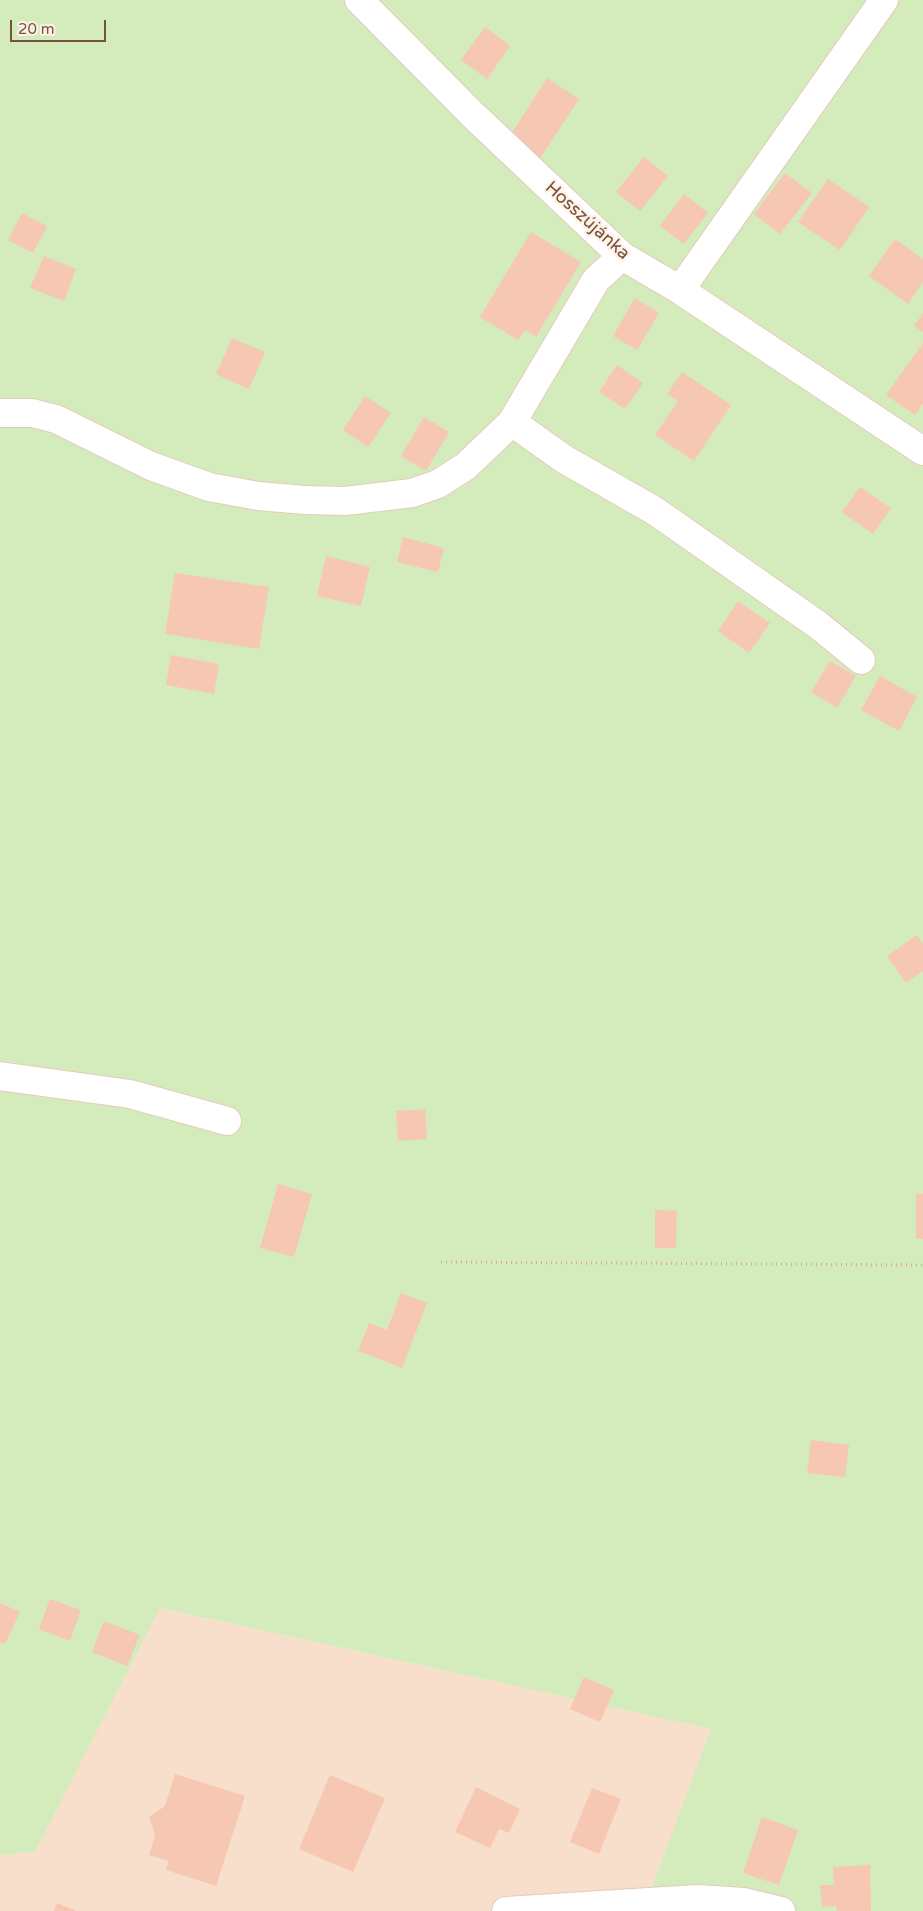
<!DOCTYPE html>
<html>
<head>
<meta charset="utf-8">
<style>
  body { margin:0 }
  #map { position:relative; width:923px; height:1911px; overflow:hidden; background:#feeedd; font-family:"Varela Round",sans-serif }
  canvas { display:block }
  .scale { position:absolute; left:10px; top:20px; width:96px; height:22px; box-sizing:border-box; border:2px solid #765144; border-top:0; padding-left:6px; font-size:15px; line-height:18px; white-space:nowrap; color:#765144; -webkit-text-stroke:4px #fff3e6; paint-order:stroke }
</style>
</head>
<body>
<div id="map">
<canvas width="923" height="1911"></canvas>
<div class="scale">20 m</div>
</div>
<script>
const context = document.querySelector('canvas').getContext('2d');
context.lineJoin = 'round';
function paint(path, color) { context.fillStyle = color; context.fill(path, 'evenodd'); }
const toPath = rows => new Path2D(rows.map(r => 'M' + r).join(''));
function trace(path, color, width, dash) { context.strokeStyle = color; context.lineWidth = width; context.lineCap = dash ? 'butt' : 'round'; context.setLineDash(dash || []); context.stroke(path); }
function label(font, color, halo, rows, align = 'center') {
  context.font = font + ' "Varela Round",sans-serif'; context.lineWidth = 5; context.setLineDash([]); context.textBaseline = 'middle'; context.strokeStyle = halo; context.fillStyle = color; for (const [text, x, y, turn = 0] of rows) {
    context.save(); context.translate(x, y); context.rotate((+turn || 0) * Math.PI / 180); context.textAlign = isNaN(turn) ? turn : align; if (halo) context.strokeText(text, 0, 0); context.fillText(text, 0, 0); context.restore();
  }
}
paint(toPath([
  [159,1608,712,1729,643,1911,0,1911,0,1855,35,1852]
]), '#f7dfcb');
paint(toPath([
  [0,0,923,0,923,1911,643,1911,711,1729,160,1608,35,1852,0,1855]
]), '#d4ecbb');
paint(toPath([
  [485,27,510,46,487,79,461,60],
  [547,78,579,99,539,160,508,139],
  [644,157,668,176,640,211,616,192],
  [785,173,812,193,780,234,754,214],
  [828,179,869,207,840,250,798,222],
  [684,194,708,213,684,244,660,226],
  [22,213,47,226,33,253,8,240],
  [531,232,581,262,536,337,525,330,518,340,480,317],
  [895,239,923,259,923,282,908,304,869,276],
  [44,256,76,269,64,301,30,288],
  [635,298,659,313,637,350,613,336],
  [923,313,923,332,914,326],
  [232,338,265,352,249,389,216,374],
  [923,343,923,403,915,415,886,395],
  [617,365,643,383,625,409,599,392],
  [682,372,731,405,694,461,655,435,678,401,667,394],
  [365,396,391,413,368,447,343,430],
  [424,417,449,432,426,471,401,456],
  [860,487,891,508,873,534,842,512],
  [403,537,444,548,438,572,397,562],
  [326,556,370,567,361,606,317,596],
  [175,573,269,587,259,649,165,634],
  [738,601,770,623,749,653,718,631],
  [171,655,219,664,214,694,166,685],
  [830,661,856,676,837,708,811,692],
  [880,676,917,697,899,731,861,710],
  [917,935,923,944,923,971,906,983,887,956],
  [425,1109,427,1139,398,1141,396,1111],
  [278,1184,312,1194,294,1257,260,1248],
  [916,1194,923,1194,923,1239,916,1239],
  [655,1210,677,1211,676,1248,655,1248],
  [401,1293,427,1303,402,1368,358,1351,369,1323,387,1330],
  [811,1440,849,1445,845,1477,807,1473],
  [50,1599,81,1610,70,1641,39,1629],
  [0,1603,20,1612,5,1644,0,1642],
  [104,1621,140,1635,127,1666,92,1652],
  [584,1677,614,1690,600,1722,570,1709],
  [175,1774,245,1796,216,1886,166,1870,169,1861,149,1855,155,1835,149,1817,165,1806],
  [330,1775,385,1798,353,1872,299,1849],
  [476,1787,520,1809,509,1833,499,1829,490,1848,455,1832],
  [592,1788,621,1799,599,1854,570,1842],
  [762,1817,798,1830,779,1885,743,1873],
  [870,1865,871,1911,837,1911,836,1906,822,1907,820,1885,834,1885,833,1867],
  [57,1903,76,1911,54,1911]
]), '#f6c7b3');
const street = toPath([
  [359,0,472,114,622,256,680,290,923,451],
  [680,290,884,0],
  [0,413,32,413,56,419,151,466,209,487,258,496,305,500,345,501,412,493,438,484,466,466,512,422,596,280,622,256],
  [512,422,564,459,655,511,818,625,861,660],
  [0,1076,130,1094,227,1121],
  [506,1911,697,1899,744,1902,781,1911]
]);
trace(street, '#e5cbbc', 30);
trace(toPath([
  [441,1262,923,1265]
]), '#daaa96', 3, [1, 4]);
trace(street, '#fff', 28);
label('18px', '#765144', '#fff3e6', [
  ["Hosszújánka",587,221,42]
]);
</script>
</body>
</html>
